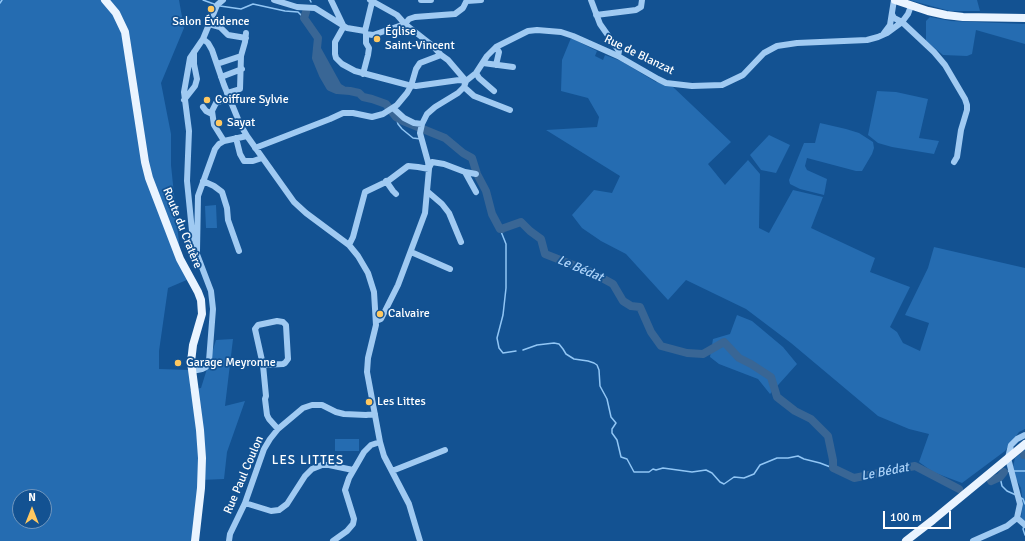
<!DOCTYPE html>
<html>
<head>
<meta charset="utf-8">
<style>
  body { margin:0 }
  #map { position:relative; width:1025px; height:541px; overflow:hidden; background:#135292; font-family:Signika,sans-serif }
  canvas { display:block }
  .north { position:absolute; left:12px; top:489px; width:40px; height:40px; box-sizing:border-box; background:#135292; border:1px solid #7197be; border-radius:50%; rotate:0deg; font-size:11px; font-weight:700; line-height:16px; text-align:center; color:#fff }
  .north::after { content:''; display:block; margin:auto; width:14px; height:18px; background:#ffc860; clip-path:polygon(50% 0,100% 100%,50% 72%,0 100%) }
  .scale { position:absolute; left:883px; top:511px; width:68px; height:18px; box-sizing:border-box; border:2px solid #fff; border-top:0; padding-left:5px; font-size:12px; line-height:14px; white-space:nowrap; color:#fff; -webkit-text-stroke:3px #135292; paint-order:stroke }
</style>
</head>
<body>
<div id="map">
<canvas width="1025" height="541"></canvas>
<div class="north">N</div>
<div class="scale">100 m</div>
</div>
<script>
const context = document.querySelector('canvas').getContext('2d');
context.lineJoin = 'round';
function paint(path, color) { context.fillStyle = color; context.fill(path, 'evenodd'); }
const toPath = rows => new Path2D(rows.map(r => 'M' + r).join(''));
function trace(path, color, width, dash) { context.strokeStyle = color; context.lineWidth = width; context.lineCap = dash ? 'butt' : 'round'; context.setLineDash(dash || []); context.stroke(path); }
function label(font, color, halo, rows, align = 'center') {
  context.font = font + ' Signika,sans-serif'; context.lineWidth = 3.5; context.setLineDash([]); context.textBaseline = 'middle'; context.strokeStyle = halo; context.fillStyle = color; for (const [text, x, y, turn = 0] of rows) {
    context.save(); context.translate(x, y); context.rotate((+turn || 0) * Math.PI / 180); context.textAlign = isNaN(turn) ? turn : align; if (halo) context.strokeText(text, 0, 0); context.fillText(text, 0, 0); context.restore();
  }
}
paint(toPath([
  [0,0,179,0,184,28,161,83,171,134,171,165,181,262,189,279,168,288,159,351,159,369,190,370,190,390,201,388,216,340,233,339,225,406,245,401,227,452,224,479,201,480,194,541,0,541],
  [20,497,44,497,44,521,20,521],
  [909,0,977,0,980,11,950,11],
  [930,17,951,21,1025,24,1025,44,976,30,972,54,967,56,943,55,926,41,926,21],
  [571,38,597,51,595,56,603,60,605,55,621,61,656,82,673,87,731,142,708,164,725,185,748,160,760,174,759,228,769,233,793,190,823,197,811,228,875,258,870,272,910,287,890,327,897,332,903,343,920,351,929,323,905,315,928,268,934,247,1025,268,1025,429,1019,432,1005,451,962,483,933,472,919,462,929,434,909,429,878,416,791,343,746,309,686,280,668,300,626,254,601,241,582,228,572,215,594,190,612,193,620,176,546,130,597,127,599,117,588,98,561,91,562,60],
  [877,91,896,92,928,99,919,138,939,141,934,154,892,147,878,143,868,135],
  [820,123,846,129,859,133,873,142,874,148,872,154,862,171,856,171,807,158,805,166,807,170,827,179,824,195,800,189,790,184,789,180,804,143,815,143],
  [769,135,790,145,776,173,761,170,750,155],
  [216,205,217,228,206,228,205,206],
  [737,315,752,321,783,347,797,364,770,394,758,379,719,364,710,357,713,339,730,334],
  [335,439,359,439,359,451,335,451],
  [1025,450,1025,523,1021,518,1023,503,1021,488,1015,477,1013,467,1015,458]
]), '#256cb1');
trace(toPath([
  [203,0,214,4],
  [310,0,311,2],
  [0,3,2,0],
  [220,6,241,9,253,4,285,11,298,12,304,18],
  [396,117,398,124,402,129,413,138,421,139],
  [500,229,506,244,506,288,503,315,497,338,499,348,503,353,516,351],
  [523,350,537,345,554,343,559,344,563,349,566,354,574,359,588,361,594,363,597,365,599,370,600,386,607,399,611,417,616,423,612,429,612,433,617,440,621,457,627,459,634,472,649,472,653,469,656,470,663,468,692,472,706,470,712,473,720,482,724,484,734,477,744,478,754,474,760,465,777,458,788,458,798,456,804,459,820,463,833,468],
  [1014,471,1025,471],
  [1004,472,1010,471],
  [1000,477,1002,486,1007,491,1016,495],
  [1021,498,1023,499,1025,504],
  [1024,526,1023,529,1025,535]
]), '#91c6f5', 1.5);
trace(toPath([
  [306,12,304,18,318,38,316,58,323,75,330,87,337,90,350,91,359,93,363,97,372,99,386,104,396,117,403,121,445,138,463,153,472,158,477,174,486,191,492,214,500,229,502,229],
  [317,49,338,87,343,90],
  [504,228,521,222,530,231,541,239,545,254,591,272,613,284,623,301,631,306,640,307,651,332,661,346,687,353,703,354,724,342,739,358,751,364,771,377,777,397,795,411,811,419,828,436,833,460,833,468,854,478,915,466,959,489],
  [1024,455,1025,455],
  [991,481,1000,477,1004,472]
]), '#396695', 8);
trace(toPath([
  [274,0,297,7,315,8,347,28,365,31,366,34,373,35,405,24,409,19,415,17,455,14,463,8,467,0],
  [331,0,343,25],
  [370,0,397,15,405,24,433,46,441,55,448,60,466,81],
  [421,0,431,0],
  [591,0,600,24,619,51,618,56],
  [467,1,481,0],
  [892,14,894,18,902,22,934,52,945,65,965,99,967,105,967,110,961,130,957,157,954,162],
  [596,15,636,10,641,7,642,0],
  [209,24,220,27,228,35,246,38],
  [344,26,335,42,335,54,336,58,342,64,355,71,408,85,416,86,459,80,466,81],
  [365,31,372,2],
  [884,33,890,25,894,0],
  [203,39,208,43,212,50,224,85,240,124,247,136,294,202,306,213,349,245,358,256,368,273,374,292,376,325,368,358,367,372,380,442,384,456,409,504,420,541],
  [483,63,513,67],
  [217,64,241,56],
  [496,65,499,52,496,47],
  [476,73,479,78,494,91],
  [363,74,368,55,369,48,366,43,366,34],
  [221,77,242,69],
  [466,81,476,73,487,56,496,47,528,31,537,30,561,32,573,36,618,56,658,79,666,83,692,86,722,85,743,75,764,53,777,46,797,43,867,40,878,37,887,33,902,22,908,14,911,6],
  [464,87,474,96,510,110],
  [227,93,240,89,241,56,245,42,246,33],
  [184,100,195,86,197,79,194,64,194,52],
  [203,107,206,111,212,114],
  [393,108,404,118,414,123,422,124],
  [236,138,240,154,244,161,253,161,262,158],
  [224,141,214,125,212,111,216,103,229,98],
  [255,148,330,119,343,113,353,113,372,117,383,114,397,105,407,93,411,86,416,69,420,63,441,55],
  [429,168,432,162,444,164,465,172,476,192],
  [465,172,476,174],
  [203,181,214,186,222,192,227,208,228,220,239,251],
  [386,181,393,191,396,194],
  [428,192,442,204,449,213,461,242],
  [349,245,353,237,365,192,388,181,408,166,418,167,429,169],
  [197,251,198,196,215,149,219,144,224,141,247,136],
  [411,252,450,269],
  [376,321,381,319,398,285,425,213,429,169,428,162,420,133,422,124,427,114,435,107,458,93,464,87,466,81],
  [263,365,283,364,285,363,288,359,286,325,283,322,277,321,258,325,255,329,263,365,266,396,265,399,267,415,269,419,278,429],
  [192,371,202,369,206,367,209,361,213,309,211,291,195,249,192,231,187,181,189,131,184,92,190,58,203,39,217,5,223,0],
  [392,471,445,450],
  [245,503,271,511,279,510,287,504,305,476,312,469,322,465,329,465,353,470],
  [1017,518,1025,525],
  [229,541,230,534,245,503,264,449,270,439,278,429,303,408,312,405,322,405,336,412,344,414,366,415,375,414],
  [333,541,347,531,353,524,354,519,345,490,349,478,364,452,371,445,380,442],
  [973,541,1007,526,1017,518,1020,504,1008,458,1011,445,1017,439,1025,435]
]), '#a0caf2', 6);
trace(toPath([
  [105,0,116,13,125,32,145,162,149,178,180,259,198,292,201,300,202,314,193,345,191,362,200,430,202,458,201,488,195,541],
  [895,0,928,11,946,15,963,17,1025,18],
  [906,541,933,520,1025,444]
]), '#eaf4ff', 8);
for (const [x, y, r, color] of [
  [211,9,4,"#ffc860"],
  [377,39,4,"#ffc860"],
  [207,100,4,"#ffc860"],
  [219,123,4,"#ffc860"],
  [380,314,4,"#ffc860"],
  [178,363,4,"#ffc860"],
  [369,402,4,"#ffc860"]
]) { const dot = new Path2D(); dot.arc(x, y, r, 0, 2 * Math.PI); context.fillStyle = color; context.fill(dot); trace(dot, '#135292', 1.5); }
label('12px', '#fff', '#135292', [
  ["Salon Évidence",211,22,"center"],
  ["Église",385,32],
  ["Saint-Vincent",385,46],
  ["Coiffure Sylvie",215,100],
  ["Sayat",227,123],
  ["Calvaire",388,314],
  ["Garage Meyronne",186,363],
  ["Les Littes",377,402]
], 'left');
label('12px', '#fff', '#135292', [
  ["Rue de Blanzat",639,55,26],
  ["Route du Cratère",182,228,68],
  ["Rue Paul Coulon",244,475,-67]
]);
label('italic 13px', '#acd3f9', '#135292', [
  ["Le Bédat",580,269,23],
  ["Le Bédat",885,472,-11]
]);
context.letterSpacing = '1px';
label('13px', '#fff', '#135292', [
  ["LES LITTES",308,461]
]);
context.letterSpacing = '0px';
</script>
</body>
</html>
